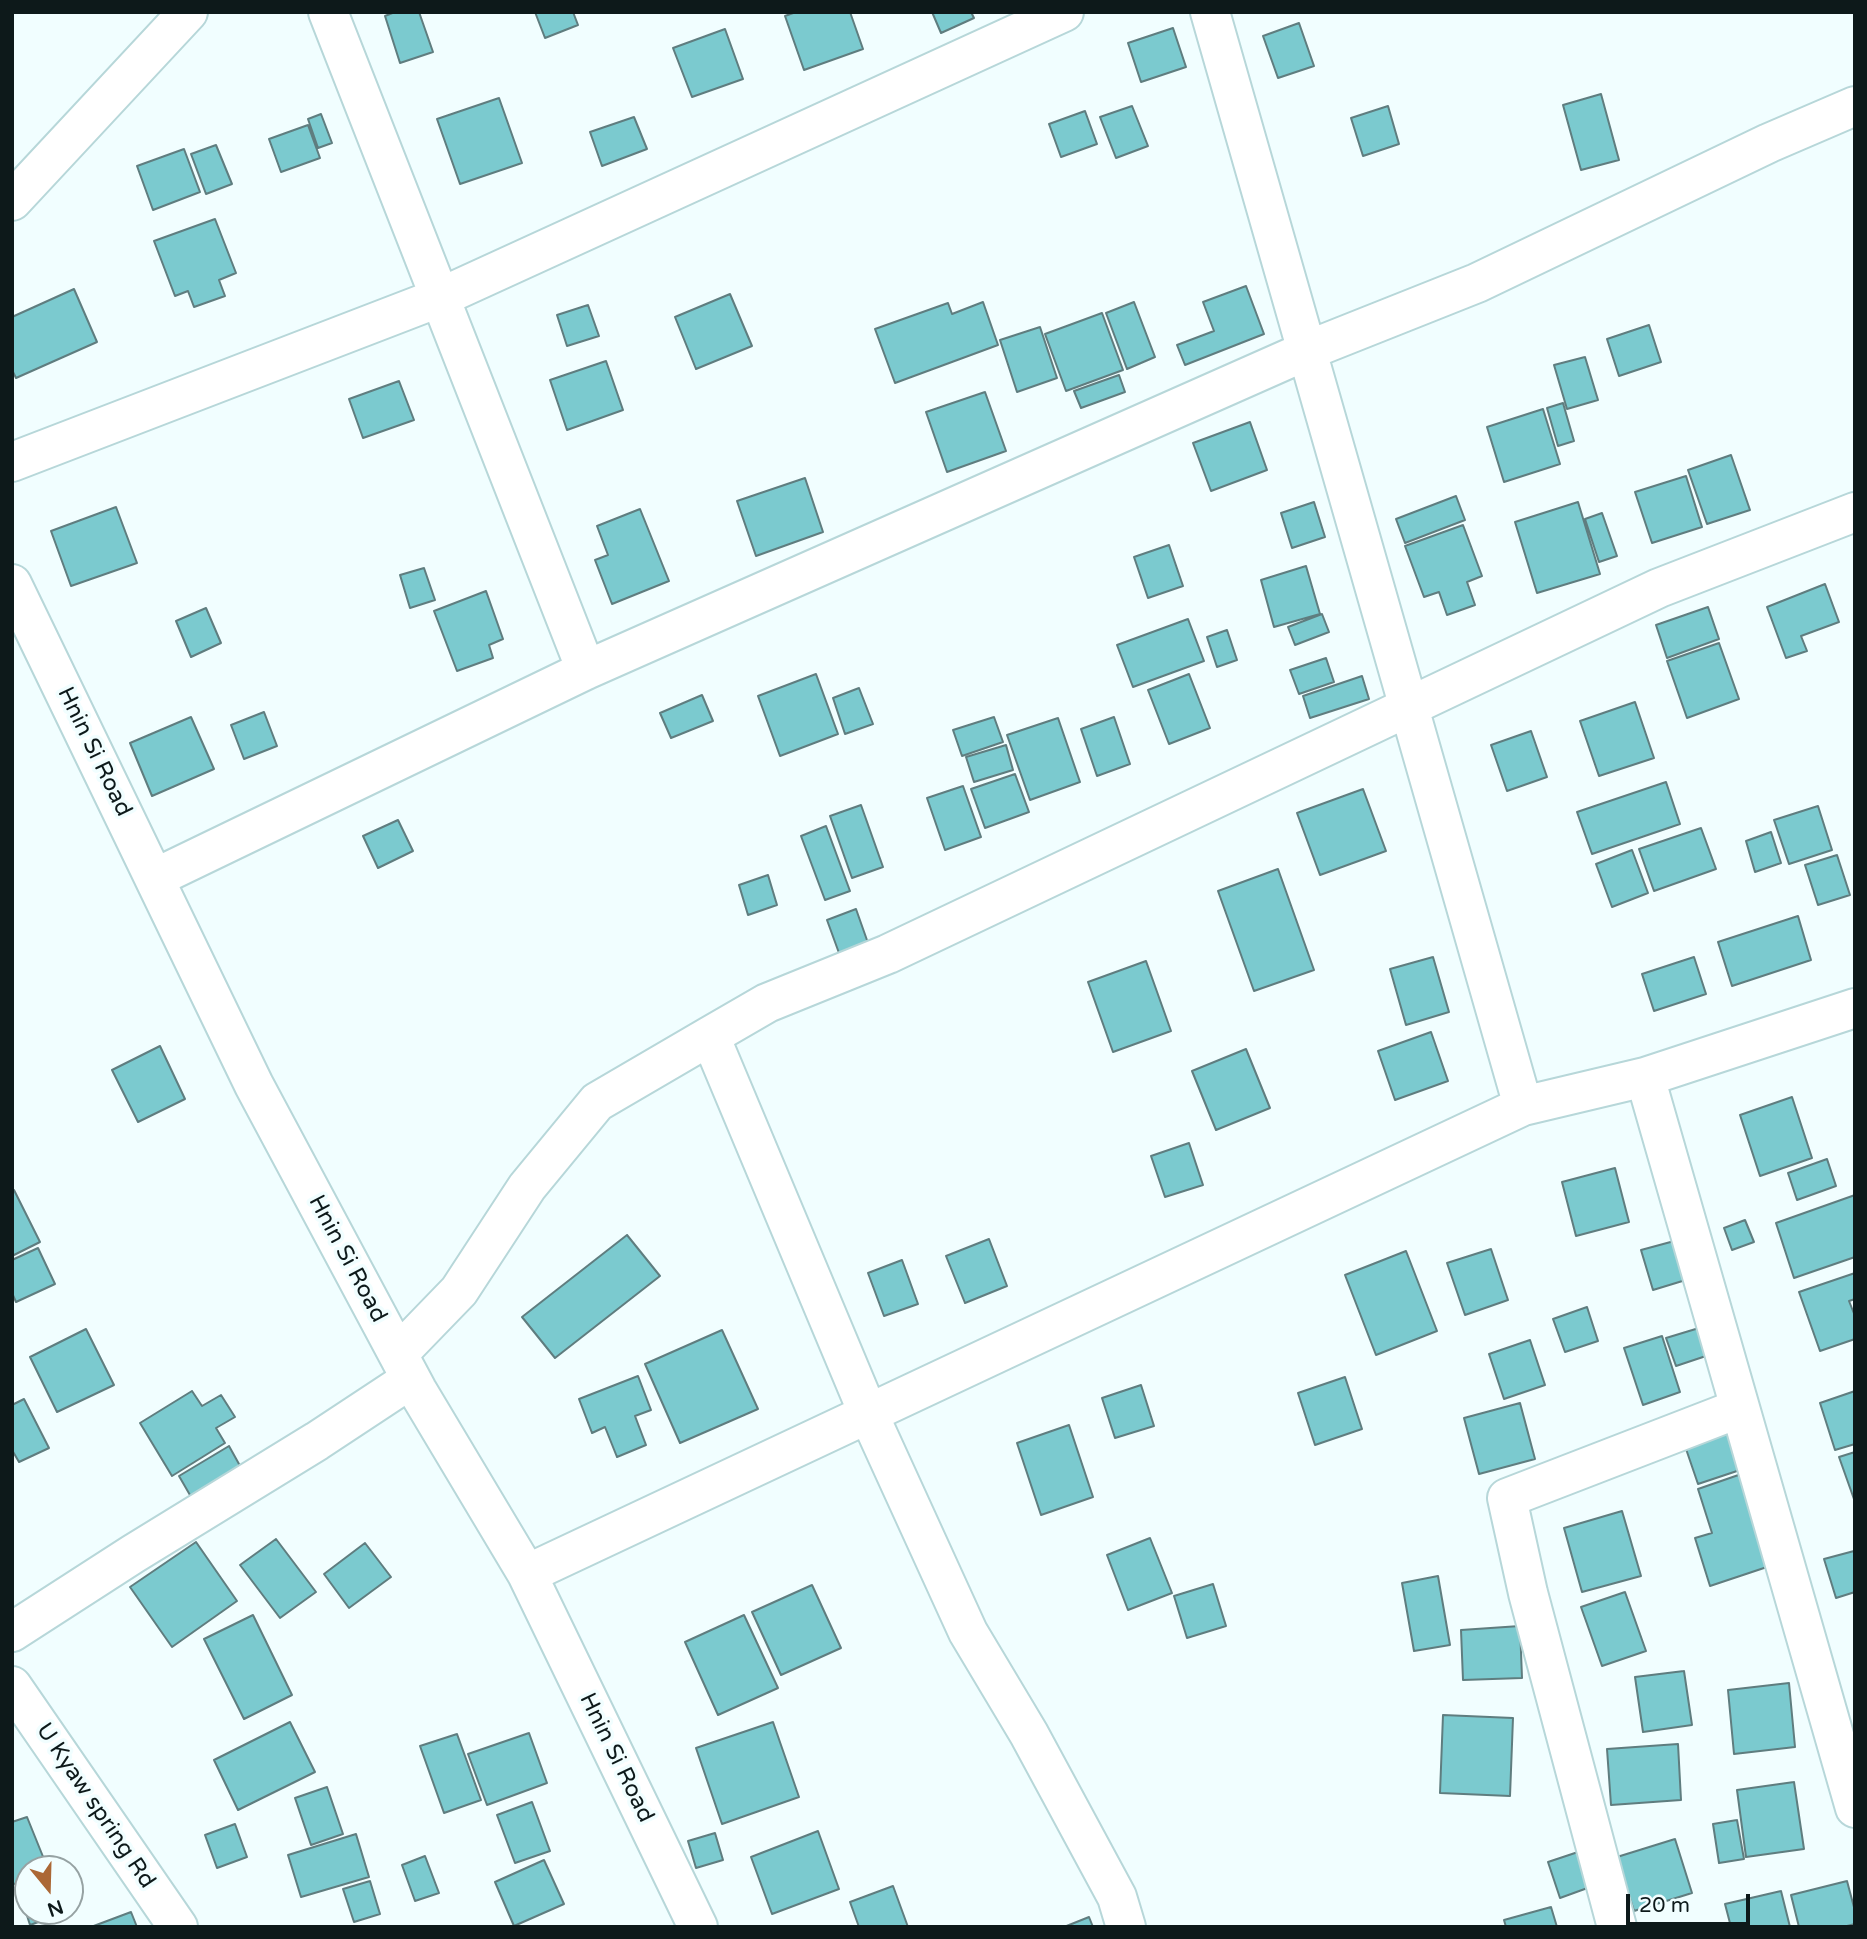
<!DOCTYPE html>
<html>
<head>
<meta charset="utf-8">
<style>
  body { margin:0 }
  #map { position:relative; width:1867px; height:1939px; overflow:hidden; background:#f1feff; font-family:"Varela Round",sans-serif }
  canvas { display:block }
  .frame { position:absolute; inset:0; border:14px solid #0d191a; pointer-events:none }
  .north { position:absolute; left:14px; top:1855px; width:70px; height:70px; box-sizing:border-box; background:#f1feff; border:2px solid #96a2a3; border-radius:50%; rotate:161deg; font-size:19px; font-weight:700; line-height:28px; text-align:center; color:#0d191a }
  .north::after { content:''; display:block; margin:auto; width:24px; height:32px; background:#ab6836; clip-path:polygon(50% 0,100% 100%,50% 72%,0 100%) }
  .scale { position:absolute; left:1626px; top:1894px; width:124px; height:32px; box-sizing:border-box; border:4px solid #0d191a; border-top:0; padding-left:9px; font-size:21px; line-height:24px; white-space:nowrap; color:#0d191a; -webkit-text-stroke:5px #f1feff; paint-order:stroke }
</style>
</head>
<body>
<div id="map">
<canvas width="1867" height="1939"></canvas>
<div class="frame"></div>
<div class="north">N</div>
<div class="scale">20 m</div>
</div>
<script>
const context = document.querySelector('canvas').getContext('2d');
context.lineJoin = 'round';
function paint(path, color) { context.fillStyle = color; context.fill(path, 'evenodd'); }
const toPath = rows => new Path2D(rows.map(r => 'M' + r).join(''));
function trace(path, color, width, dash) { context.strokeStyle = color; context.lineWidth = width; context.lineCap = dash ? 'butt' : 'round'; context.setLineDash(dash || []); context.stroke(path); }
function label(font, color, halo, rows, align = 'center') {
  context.font = font + ' "Varela Round",sans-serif'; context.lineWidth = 7; context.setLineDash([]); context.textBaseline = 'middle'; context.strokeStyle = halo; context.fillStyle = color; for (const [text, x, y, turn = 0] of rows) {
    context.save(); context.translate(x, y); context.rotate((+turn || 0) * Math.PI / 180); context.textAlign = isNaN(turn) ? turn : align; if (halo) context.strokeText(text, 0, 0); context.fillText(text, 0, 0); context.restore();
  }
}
const building = toPath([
  [395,12,419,12,433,52,400,63,385,16,395,12],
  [535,12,573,12,578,25,545,38,535,12],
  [796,12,850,12,863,49,804,70,785,16,796,12],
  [932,12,971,12,974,18,941,33,932,12],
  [1299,23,1314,66,1278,78,1263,36,1299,23],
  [1173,28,1186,67,1141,82,1128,43,1173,28],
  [725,29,743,79,692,97,673,48,725,29],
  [1601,94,1619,160,1581,170,1563,105,1601,94],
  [499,98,522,163,460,184,437,119,499,98],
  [1132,106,1148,146,1116,158,1100,117,1132,106],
  [1388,106,1399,144,1363,156,1351,118,1388,106],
  [1085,111,1097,144,1061,157,1049,124,1085,111],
  [321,114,332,143,318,148,308,119,321,114],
  [634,117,647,149,602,166,590,132,634,117],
  [308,125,320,158,281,172,269,139,308,125],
  [216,145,232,184,206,194,191,154,216,145],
  [184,149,200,192,153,210,137,166,184,149],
  [215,219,236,273,219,280,225,296,194,307,188,291,175,296,154,241,215,219],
  [1246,286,1264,334,1185,365,1177,345,1214,331,1203,302,1246,286],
  [74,289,97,342,16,378,12,370,12,317,74,289],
  [730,294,752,346,696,369,675,317,730,294],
  [983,302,998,345,895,383,875,329,948,303,952,314,983,302],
  [1134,302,1155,357,1127,369,1106,313,1134,302],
  [588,305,599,336,567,346,557,315,588,305],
  [1102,313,1123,370,1066,391,1045,334,1102,313],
  [1649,325,1661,362,1619,376,1607,339,1649,325],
  [1040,327,1057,378,1017,392,1000,340,1040,327],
  [1585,357,1598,400,1567,409,1554,365,1585,357],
  [606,361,623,410,567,430,550,380,606,361],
  [1119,375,1125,392,1081,408,1074,391,1119,375],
  [399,381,414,420,363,438,349,399,399,381],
  [985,392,1006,451,947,472,926,412,985,392],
  [1563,403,1574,441,1558,446,1547,408,1563,403],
  [1543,409,1560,464,1504,482,1487,427,1543,409],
  [1250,422,1267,470,1211,491,1193,443,1250,422],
  [1731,455,1750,510,1707,524,1688,470,1731,455],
  [1686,476,1702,527,1652,543,1635,492,1686,476],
  [805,478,823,532,756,556,737,501,805,478],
  [1456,496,1465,520,1405,543,1396,519,1456,496],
  [1314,502,1325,537,1292,548,1281,513,1314,502],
  [1578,502,1600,574,1537,593,1515,522,1578,502],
  [116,507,137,563,71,586,51,531,116,507],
  [640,509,669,581,612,604,595,560,608,555,597,526,640,509],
  [1602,513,1617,556,1599,562,1585,519,1602,513],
  [1463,525,1482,576,1467,582,1475,605,1447,615,1439,592,1424,597,1405,546,1463,525],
  [1169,545,1183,586,1148,598,1134,557,1169,545],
  [1306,566,1320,614,1274,627,1261,580,1306,566],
  [424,568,435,600,410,608,400,575,424,568],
  [1825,584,1839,622,1801,636,1807,651,1786,658,1767,607,1825,584],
  [486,591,503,639,489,645,493,658,457,671,434,611,486,591],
  [1708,607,1719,639,1667,658,1656,625,1708,607],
  [206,608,221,643,191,657,176,621,206,608],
  [1322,614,1329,632,1295,645,1288,627,1322,614],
  [1188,619,1204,661,1133,687,1117,645,1188,619],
  [1227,630,1237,660,1217,667,1207,637,1227,630],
  [1719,643,1739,699,1687,718,1667,661,1719,643],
  [1326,658,1334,682,1299,694,1290,670,1326,658],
  [816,674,838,734,780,756,758,696,816,674],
  [1189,674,1210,728,1169,744,1148,690,1189,674],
  [1362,676,1369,699,1310,718,1303,696,1362,676],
  [859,688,873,724,845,734,833,698,859,688],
  [702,695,713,721,671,738,660,713,702,695],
  [1635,702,1654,758,1599,776,1580,721,1635,702],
  [264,712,277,746,244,759,231,725,264,712],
  [191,717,214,769,152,796,130,743,191,717],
  [994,717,1003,742,962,756,953,730,994,717],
  [1114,717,1130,764,1097,776,1081,729,1114,717],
  [1058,718,1080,782,1030,800,1007,735,1058,718],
  [1531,731,1547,777,1507,791,1491,745,1531,731],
  [1006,745,1013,770,974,782,966,757,1006,745],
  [1015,774,1029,812,985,828,971,789,1015,774],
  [1666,782,1680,824,1592,854,1577,812,1666,782],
  [963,786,981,837,945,850,927,798,963,786],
  [1363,789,1386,851,1320,875,1297,813,1363,789],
  [861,805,883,867,852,878,830,816,861,805],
  [1818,806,1832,850,1789,864,1774,820,1818,806],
  [398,820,413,851,378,868,363,836,398,820],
  [826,826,850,891,825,900,801,836,826,826],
  [1701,828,1716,869,1654,891,1639,849,1701,828],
  [1771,832,1781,863,1755,872,1746,841,1771,832],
  [1632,850,1648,893,1612,907,1596,864,1632,850],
  [1837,855,1850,895,1818,905,1805,865,1837,855],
  [1278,869,1314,970,1254,991,1218,891,1278,869],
  [768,875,777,905,748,915,739,885,768,875],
  [856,909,868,943,839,953,827,920,856,909],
  [1798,916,1811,960,1732,986,1718,942,1798,916],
  [1433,957,1449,1012,1406,1025,1390,969,1433,957],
  [1694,957,1706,994,1654,1011,1642,974,1694,957],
  [1146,961,1171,1031,1113,1052,1088,982,1146,961],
  [1431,1032,1448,1081,1395,1100,1378,1051,1431,1032],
  [160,1046,185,1099,138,1122,112,1070,160,1046],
  [1246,1049,1270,1108,1216,1130,1192,1071,1246,1049],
  [1792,1097,1812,1158,1760,1176,1740,1115,1792,1097],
  [1189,1143,1203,1185,1165,1197,1151,1156,1189,1143],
  [1827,1159,1836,1186,1797,1200,1788,1173,1827,1159],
  [1615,1168,1629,1222,1576,1236,1562,1182,1615,1168],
  [14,1190,40,1242,12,1256,12,1191,14,1190],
  [1855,1195,1855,1257,1794,1278,1776,1223,1855,1195],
  [1745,1220,1754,1242,1732,1250,1724,1228,1745,1220],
  [627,1235,660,1276,555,1358,522,1317,627,1235],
  [989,1239,1007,1286,965,1303,946,1256,989,1239],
  [1678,1240,1689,1279,1653,1290,1641,1250,1678,1240],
  [38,1248,55,1284,16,1302,12,1293,12,1260,38,1248],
  [1491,1249,1508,1300,1465,1315,1447,1263,1491,1249],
  [1406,1251,1437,1331,1376,1355,1345,1275,1406,1251],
  [902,1260,918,1304,884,1316,868,1273,902,1260],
  [1855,1273,1855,1299,1849,1301,1855,1316,1855,1339,1820,1351,1799,1292,1855,1273],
  [1587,1307,1598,1341,1565,1352,1553,1319,1587,1307],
  [1699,1328,1709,1355,1676,1366,1666,1338,1699,1328],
  [86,1329,114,1385,57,1412,30,1357,86,1329],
  [722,1330,758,1409,680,1443,645,1364,722,1330],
  [1662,1336,1680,1392,1643,1405,1624,1348,1662,1336],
  [1530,1340,1545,1385,1504,1399,1489,1354,1530,1340],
  [638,1376,651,1410,635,1416,646,1445,617,1457,605,1427,592,1433,579,1399,638,1376],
  [1345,1377,1362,1429,1315,1445,1298,1393,1345,1377],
  [1141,1385,1154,1426,1115,1438,1102,1398,1141,1385],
  [192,1391,202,1406,221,1395,235,1417,216,1428,225,1443,172,1476,140,1423,192,1391],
  [1855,1391,1855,1444,1835,1450,1820,1403,1855,1391],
  [24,1399,49,1448,19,1462,12,1450,12,1405,24,1399],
  [1520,1403,1535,1459,1479,1474,1464,1418,1520,1403],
  [1069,1425,1093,1497,1041,1515,1017,1443,1069,1425],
  [1737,1429,1749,1467,1698,1484,1685,1446,1737,1429],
  [229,1446,244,1473,194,1502,179,1476,229,1446],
  [1855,1452,1855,1502,1839,1457,1855,1452],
  [1750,1471,1779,1563,1710,1586,1695,1538,1712,1533,1698,1489,1750,1471],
  [1622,1511,1641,1576,1582,1592,1564,1528,1622,1511],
  [1150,1538,1172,1593,1128,1610,1107,1555,1150,1538],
  [276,1539,316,1592,280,1618,240,1565,276,1539],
  [196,1542,237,1601,172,1647,130,1587,196,1542],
  [365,1543,391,1577,349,1608,324,1574,365,1543],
  [1854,1551,1855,1592,1836,1598,1824,1559,1854,1551],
  [1438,1576,1450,1645,1414,1651,1402,1583,1438,1576],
  [1213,1584,1226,1626,1187,1638,1174,1596,1213,1584],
  [812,1585,841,1648,781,1675,752,1612,812,1585],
  [1625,1592,1646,1651,1602,1666,1581,1607,1625,1592],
  [253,1615,292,1695,244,1719,204,1639,253,1615],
  [744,1615,778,1688,718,1715,685,1642,744,1615],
  [1520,1626,1522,1678,1463,1680,1461,1630,1520,1626],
  [1684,1671,1692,1725,1643,1732,1635,1677,1684,1671],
  [1789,1683,1795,1747,1734,1754,1728,1690,1789,1683],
  [1443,1715,1513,1718,1510,1796,1440,1793,1443,1715],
  [290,1722,315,1772,238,1810,214,1760,290,1722],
  [773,1722,799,1797,722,1824,696,1748,773,1722],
  [529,1733,547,1783,487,1805,468,1754,529,1733],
  [457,1734,481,1800,444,1813,420,1746,457,1734],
  [1678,1744,1681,1800,1611,1805,1607,1749,1678,1744],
  [1794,1782,1804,1849,1746,1857,1737,1790,1794,1782],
  [327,1787,343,1834,311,1845,295,1798,327,1787],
  [532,1802,550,1851,515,1863,497,1815,532,1802],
  [27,1817,48,1869,28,1869,28,1878,12,1885,12,1822,27,1817],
  [1737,1820,1744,1859,1719,1863,1713,1824,1737,1820],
  [235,1824,247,1857,217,1868,205,1835,235,1824],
  [818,1831,839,1889,772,1914,751,1857,818,1831],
  [715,1833,723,1860,696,1868,688,1841,715,1833],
  [356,1834,369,1877,301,1897,288,1855,356,1834],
  [1675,1839,1692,1893,1634,1911,1617,1857,1675,1839],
  [1581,1851,1593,1886,1560,1898,1548,1862,1581,1851],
  [425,1856,439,1893,415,1901,402,1865,425,1856],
  [544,1860,564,1904,514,1926,495,1882,544,1860],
  [370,1881,380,1914,354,1922,343,1889,370,1881],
  [1847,1881,1855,1911,1855,1924,1843,1927,1799,1927,1791,1895,1847,1881],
  [893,1886,908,1927,859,1927,850,1902,893,1886],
  [1781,1891,1790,1927,1731,1927,1725,1904,1781,1891],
  [70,1895,75,1909,30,1925,23,1903,28,1901,28,1911,70,1911,70,1895],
  [1551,1907,1557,1927,1506,1927,1504,1920,1551,1907],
  [131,1912,137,1927,91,1927,131,1912],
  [1089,1917,1093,1927,1064,1927,1089,1917]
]);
paint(building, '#7bcacf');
trace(building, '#5f7d7f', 2);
const minor = toPath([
  [328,12,586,670],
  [1210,12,1523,1106],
  [12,201,188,12],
  [12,462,441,297,1064,12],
  [12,584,254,1085,417,1390,527,1574,698,1927],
  [155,878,586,670,1306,351,1477,283,1769,143,1855,106],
  [710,1036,868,1413,968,1632,1029,1734,1117,1897,1126,1927],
  [1645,1077,1855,1808],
  [398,1354,459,1291,527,1187,597,1102,710,1036,767,1003,888,954,1659,588,1855,512],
  [527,1574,1523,1106,1645,1077,1855,1008],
  [12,1632,133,1554,317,1441,411,1379],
  [12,1686,178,1927],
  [1617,1927,1528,1593,1507,1498,1740,1408]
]);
trace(minor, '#b7d7d9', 42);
trace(minor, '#fff', 38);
label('23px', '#0d191a', '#f1feff', [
  ["Hnin Si Road",94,752,64],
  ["Hnin Si Road",347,1259,62],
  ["Hnin Si Road",616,1758,64],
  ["U Kyaw spring Rd",95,1806,56]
]);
</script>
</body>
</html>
